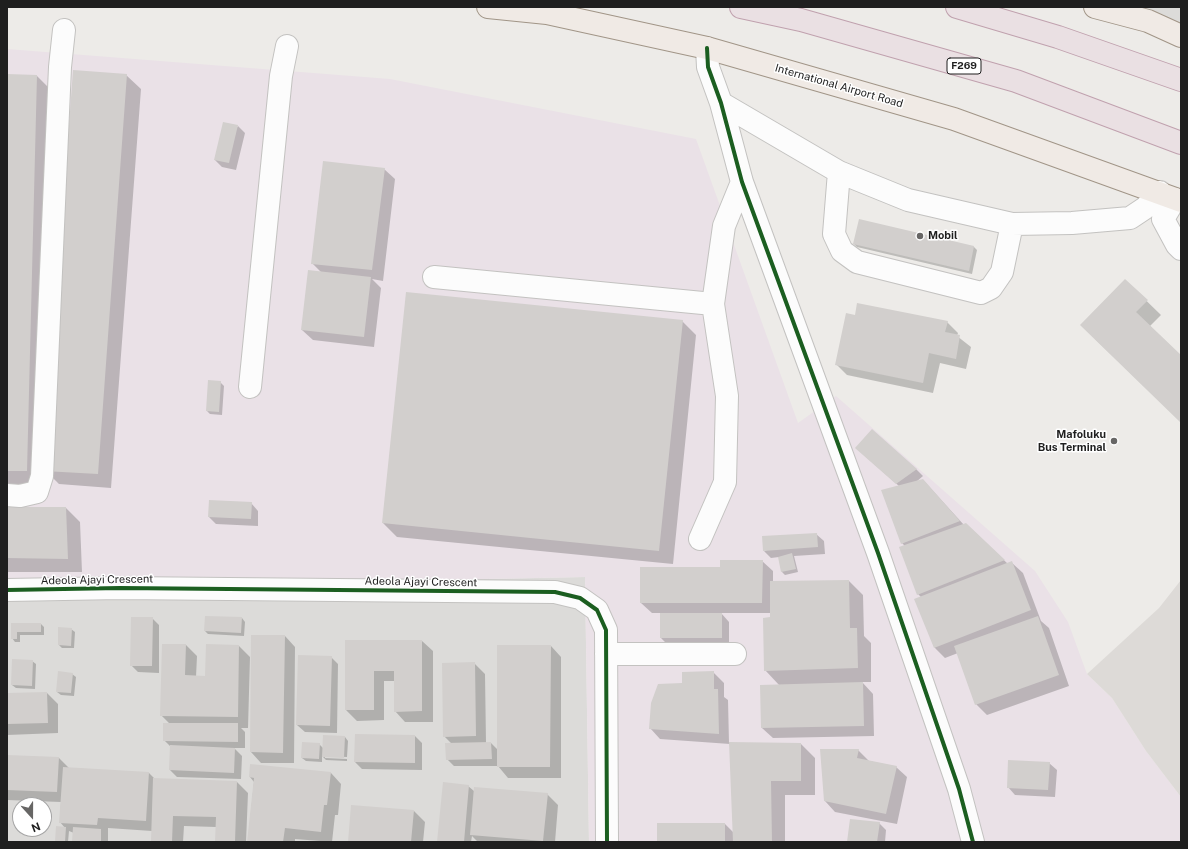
<!DOCTYPE html>
<html>
<head>
<meta charset="utf-8">
<style>
  body { margin:0 }
  #map { position:relative; width:1188px; height:849px; overflow:hidden; background:#edebe8; font-family:"Public Sans",sans-serif }
  canvas { display:block }
  .frame { position:absolute; inset:0; border:8px solid #1f1f1f; pointer-events:none }
  .north { position:absolute; left:12px; top:797px; width:40px; height:40px; box-sizing:border-box; background:#fff; border:1px solid #a5a5a5; border-radius:50%; rotate:159deg; font-size:11px; font-weight:700; line-height:16px; text-align:center; color:#1f1f1f }
  .north::after { content:''; display:block; margin:auto; width:14px; height:18px; background:#676665; clip-path:polygon(50% 0,100% 100%,50% 72%,0 100%) }
</style>
</head>
<body>
<div id="map">
<canvas width="1188" height="849"></canvas>
<div class="frame"></div>
<div class="north">N</div>
</div>
<script>
const context = document.querySelector('canvas').getContext('2d');
context.lineJoin = 'round';
function paint(path, color) { context.fillStyle = color; context.fill(path, 'evenodd'); }
const toPath = rows => new Path2D(rows.map(r => 'M' + r).join(''));
function trace(path, color, width, dash) { context.strokeStyle = color; context.lineWidth = width; context.lineCap = dash ? 'butt' : 'round'; context.setLineDash(dash || []); context.stroke(path); }
function label(font, color, halo, rows, align = 'center') {
  context.font = font + ' "Public Sans",sans-serif'; context.lineWidth = 3; context.setLineDash([]); context.textBaseline = 'middle'; context.strokeStyle = halo; context.fillStyle = color; for (const [text, x, y, turn = 0] of rows) {
    context.save(); context.translate(x, y); context.rotate((+turn || 0) * Math.PI / 180); context.textAlign = isNaN(turn) ? turn : align; if (halo) context.strokeText(text, 0, 0); context.fillText(text, 0, 0); context.restore();
  }
}
paint(toPath([
  [1142,7,1181,7,1181,28],
  [585,577,589,842,7,842,7,578,336,582],
  [20,805,44,805,44,829,20,829]
]), '#dcdbd9');
paint(toPath([
  [7,49,390,79,696,139,798,423,836,396,1035,571,1068,622,1087,674,1112,698,1146,751,1181,797,1181,842,589,842,585,577,336,582,7,578]
]), '#eae1e7');
paint(toPath([
  [1181,580,1181,797,1146,751,1112,698,1087,674,1159,608]
]), '#dddad7');
paint(toPath([
  [7,75,37,76,51,90,40,485,7,484],
  [126,75,141,89,111,488,59,484,45,470],
  [238,126,245,133,236,170,222,167,215,160],
  [384,169,395,179,383,281,372,279,381,288,374,347,313,340,302,330,321,272,312,263],
  [860,220,974,247,977,250,972,274,857,247,854,244],
  [1125,280,1161,315,1150,326,1181,356,1181,422,1095,339],
  [856,316,947,322,958,333,957,336,971,347,966,369,940,363,933,393,847,375,836,364],
  [682,321,696,335,673,564,397,537,383,523],
  [220,382,224,386,222,415,210,414,207,411],
  [864,455,916,469,923,476,916,482,923,480,964,525,966,524,1008,564,1012,563,1023,573,1041,621,1049,628,1069,686,987,715,976,704,958,653,945,658,935,648,921,597,918,594,905,546,902,543,899,486],
  [251,503,258,511,258,526,216,524,209,517],
  [7,508,66,508,80,522,82,572,7,572],
  [816,534,824,541,825,554,794,556,798,572,785,575,782,572,779,557,771,558,764,551],
  [762,561,773,571,773,582,849,581,863,595,864,636,871,643,871,682,862,682,873,694,874,736,773,738,762,728,780,686,765,670,771,613,721,613,729,622,729,645,668,645,661,638,661,613,652,613,641,603,721,568],
  [152,618,159,625,159,673,138,672,131,665],
  [242,618,245,622,244,636,208,634,205,631],
  [12,624,41,624,44,627,44,635,20,635,20,642,15,642,12,638],
  [71,629,75,632,74,648,62,648,59,645],
  [285,636,295,647,294,763,261,763,251,752],
  [346,641,422,641,433,651,433,722,405,722,395,711,395,681,384,681,384,720,357,721,346,710],
  [163,645,186,645,197,656,196,677,206,677,207,645,239,646,250,657,248,728,241,728,245,732,245,748,234,748,242,756,241,779,177,777,170,770,171,747,164,740,170,724,161,715],
  [551,646,561,657,561,778,508,778,498,766,454,766,447,759,451,743,444,736,474,663,485,674,486,743,491,743,498,750],
  [299,656,331,657,338,664,337,733,305,732,297,725],
  [32,661,36,664,35,689,16,688,12,685],
  [713,672,724,683,724,697,728,700,729,743,801,744,815,758,815,795,785,795,785,842,658,842,725,824,734,833,730,744,660,739,650,728,683,684],
  [72,674,76,677,74,696,61,695,57,692],
  [47,693,58,704,58,733,7,735,7,694],
  [415,736,422,743,422,770,362,769,355,762],
  [345,737,348,741,347,757,325,756,325,758,347,759,347,761,326,760,322,756,322,762,306,761,302,758,319,744,323,748],
  [858,750,869,761,896,767,907,777,897,824,835,812,825,801],
  [7,756,59,758,69,768,149,773,155,779,237,782,248,793,246,842,216,842,216,827,184,826,183,842,153,842,152,831,108,828,108,842,73,842,74,833,69,831,68,842,56,842,65,828,60,822,61,802,7,800],
  [1049,763,1057,770,1055,797,1015,795,1008,787],
  [331,773,341,784,338,815,335,815,332,842,295,839,295,842,248,842,254,782,250,777],
  [468,786,474,791,547,794,558,805,555,842,478,842,472,836,471,842,438,842],
  [414,811,425,822,423,842,349,842],
  [879,823,886,830,885,842,848,842]
]), '#0003');
paint(toPath([
  [73,70,127,74,98,474,44,471],
  [7,74,37,75,27,471,7,471],
  [223,122,238,125,229,163,214,160],
  [323,161,385,168,372,270,311,264],
  [859,219,974,246,969,271,853,244],
  [308,270,371,277,364,337,301,330],
  [1125,279,1148,300,1136,312,1181,355,1181,423,1080,325],
  [406,292,683,320,659,551,382,523],
  [857,303,948,321,945,332,960,335,956,359,929,353,923,383,835,365,846,313,855,315],
  [208,380,221,381,219,412,206,411],
  [872,429,917,469,896,484,855,448],
  [923,479,960,521,901,544,881,490],
  [209,500,252,502,251,519,208,517],
  [7,507,66,507,68,559,7,558],
  [966,523,1005,560,917,595,899,547],
  [817,533,818,547,763,551,762,536],
  [792,553,796,569,781,572,778,557],
  [720,560,763,560,762,603,640,603,640,567,720,567],
  [1012,561,1031,610,934,648,914,599],
  [849,580,850,628,857,628,858,668,764,671,763,618,770,617,770,581],
  [660,613,722,613,722,638,660,638],
  [205,616,242,617,241,633,204,631],
  [1038,616,1059,675,975,705,954,646],
  [131,617,153,617,152,666,130,666],
  [11,623,41,623,41,632,17,632,17,639,11,639],
  [58,627,72,628,71,646,58,645],
  [251,635,285,635,283,753,250,752],
  [345,640,422,640,422,711,394,712,394,671,374,671,374,710,345,710],
  [162,644,186,644,185,675,205,676,206,644,239,645,238,717,160,716],
  [497,645,551,645,550,767,497,767],
  [298,655,332,656,330,726,296,725],
  [12,659,33,660,32,686,11,685],
  [475,662,476,736,443,737,442,663],
  [58,671,73,673,71,693,56,692],
  [714,671,714,689,718,689,719,734,649,729,651,703,658,684,682,683,682,672],
  [863,682,864,726,761,728,760,685],
  [47,692,48,723,7,724,7,693],
  [163,723,238,723,238,742,163,741],
  [355,734,415,735,415,763,354,762],
  [323,735,345,736,344,758,322,757],
  [302,742,320,743,319,759,301,758],
  [491,742,492,759,446,760,445,743],
  [729,742,801,743,801,781,771,781,772,842,733,842],
  [170,745,235,748,234,773,169,770],
  [820,749,859,749,857,758,897,766,886,814,824,801],
  [7,755,59,757,57,792,7,790],
  [1008,760,1050,762,1048,790,1007,788],
  [250,764,331,772,327,805,324,805,321,832,285,828,283,842,247,842,254,778,249,777],
  [63,767,149,772,146,821,98,818,97,825,59,823],
  [153,778,237,781,235,842,215,842,216,817,173,816,172,842,151,841],
  [443,782,469,785,464,842,437,842],
  [474,787,548,793,543,841,470,835],
  [351,805,414,810,411,842,348,842],
  [850,819,880,822,877,842,847,842],
  [657,823,725,823,725,842,657,842],
  [56,826,66,827,65,842,55,842],
  [73,827,101,829,101,842,72,842]
]), '#d2cfcd');
const minor = toPath([
  [707,48,708,67,721,103,742,182,878,553,959,789,973,842],
  [721,103,839,172,908,200,1012,224,1072,223,1130,218,1145,208,1160,192],
  [839,172,834,234,842,251,857,262,981,293,991,288,1002,272,1012,224],
  [1175,199,1163,219,1177,245,1181,249],
  [434,277,713,304],
  [250,387,281,76,287,46],
  [7,495,20,496,37,492,42,476,60,67,64,30],
  [700,539,725,482,727,396,713,304,724,226,742,182],
  [7,590,120,588,555,592,580,598,597,610,606,630,607,842],
  [606,654,735,654]
]);
const major = toPath([
  [488,7,547,13,707,48,954,119,1181,201],
  [1095,7,1148,21,1181,36]
]);
const highway = toPath([
  [741,7,801,20,1016,81,1181,143],
  [957,7,1058,37,1181,80]
]);
trace(minor, '#c3c2c0', 24);
trace(major, '#a19587', 24);
trace(highway, '#c0a1ae', 24);
trace(minor, '#fcfcfc', 22);
trace(major, '#f0eae5', 22);
trace(highway, '#eae0e3', 22);
trace(toPath([
  [707,48,708,67,721,103,742,182,878,553,959,789,973,842],
  [7,590,120,588,555,592,580,598,597,610,606,630,607,842]
]), '#1b5e20', 4);
for (const [x, y, r, color] of [
  [920,236,4,"#676665"],
  [1114,441,4,"#676665"]
]) { const dot = new Path2D(); dot.arc(x, y, r, 0, 2 * Math.PI); context.fillStyle = color; context.fill(dot); trace(dot, '#fff', 1.5); }
for (const [x, y, w] of [
  [964,66,34]
]) { const box = new Path2D(); box.roundRect(x - w / 2, y - 8, w, 16, 3); context.fillStyle = '#fff'; context.fill(box); trace(box, '#1f1f1f', 1); }
label('bold 10px', '#1f1f1f', null, [
  ["F269",964,66]
]);
label('11px', '#1f1f1f', '#fff', [
  ["International Airport Road",839,86,16],
  ["Adeola Ajayi Crescent",97,580,-1],
  ["Adeola Ajayi Crescent",421,582,1]
]);
label('bold 11px', '#1f1f1f', '#fff', [
  ["Mobil",928,236],
  ["Mafoluku",1106,435,"right"],
  ["Bus Terminal",1106,448,"right"]
], 'left');
</script>
</body>
</html>
